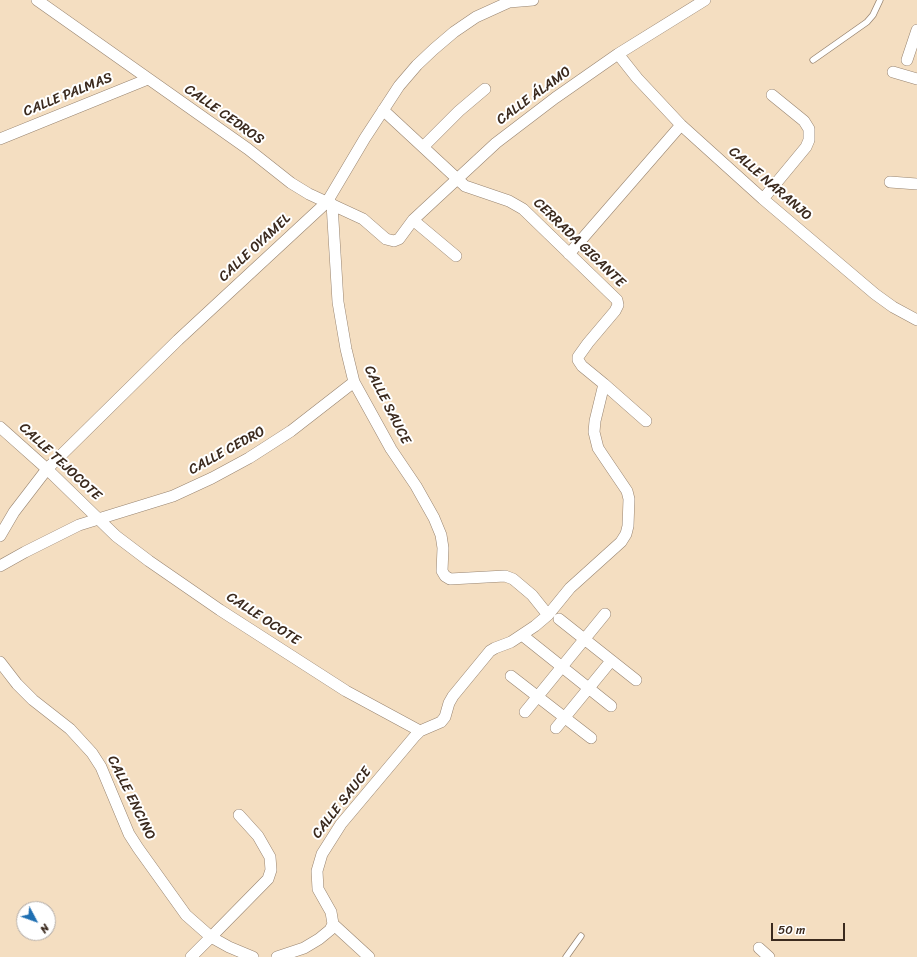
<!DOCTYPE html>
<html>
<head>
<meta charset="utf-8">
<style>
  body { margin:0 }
  #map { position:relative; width:917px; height:957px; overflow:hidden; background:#f4dec1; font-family:Sriracha,sans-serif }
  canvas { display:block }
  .north { position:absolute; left:16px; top:901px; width:40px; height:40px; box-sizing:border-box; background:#fff; border:1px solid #b1aaa5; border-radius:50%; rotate:131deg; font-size:11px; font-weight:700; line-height:16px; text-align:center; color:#3b2a1e }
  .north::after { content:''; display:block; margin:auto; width:14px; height:18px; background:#1f6fb2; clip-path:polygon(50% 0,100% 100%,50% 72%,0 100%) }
  .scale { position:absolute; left:771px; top:923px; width:74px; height:18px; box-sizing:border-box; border:2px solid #3b2a1e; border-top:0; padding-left:5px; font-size:12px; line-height:14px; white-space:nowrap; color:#3b2a1e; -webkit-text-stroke:3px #fff; paint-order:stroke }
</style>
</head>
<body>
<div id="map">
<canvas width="917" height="957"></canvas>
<div class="north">N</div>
<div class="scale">50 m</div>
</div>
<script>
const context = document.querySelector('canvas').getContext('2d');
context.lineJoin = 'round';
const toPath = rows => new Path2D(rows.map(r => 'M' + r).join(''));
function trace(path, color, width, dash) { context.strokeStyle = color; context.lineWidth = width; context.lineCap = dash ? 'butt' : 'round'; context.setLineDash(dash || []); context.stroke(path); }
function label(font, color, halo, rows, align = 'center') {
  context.font = font + ' Sriracha,sans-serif'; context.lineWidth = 4; context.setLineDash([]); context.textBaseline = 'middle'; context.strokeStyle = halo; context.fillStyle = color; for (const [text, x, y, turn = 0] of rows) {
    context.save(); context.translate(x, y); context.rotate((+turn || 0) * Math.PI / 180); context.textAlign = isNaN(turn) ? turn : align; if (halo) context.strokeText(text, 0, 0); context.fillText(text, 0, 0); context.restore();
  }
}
const lane = toPath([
  [813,60,867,22,873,15,880,0],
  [566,957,581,936]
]);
const street = toPath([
  [37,0,248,149,291,183,309,194,363,219,386,239,394,241,399,239,413,220,496,143,555,98,618,54,705,0],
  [618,54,637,78,681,125,763,199,875,294,893,307,917,320],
  [907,60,917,30],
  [893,72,917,79],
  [0,139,148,79],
  [424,146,459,111,485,89],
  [890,182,917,184],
  [763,199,806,147,809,140,809,129,804,121,772,95],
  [332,204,338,302,346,349,354,382,391,449,416,486,434,518,441,535,443,548,442,571,445,576,450,579,505,576,513,579,532,595,548,615],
  [413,220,456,256],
  [569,254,681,125],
  [604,384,646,421],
  [0,427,47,469,116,536,149,561,220,610,346,691,420,731],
  [0,536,14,512,47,469,178,340,327,202,365,138,399,86,417,65,434,49,454,32,476,17,509,2,533,0],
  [0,566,25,552,79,525,173,496,212,478,249,458,291,431,354,382],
  [559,619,636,680],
  [522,635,611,706],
  [0,662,17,684,33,700,70,729,92,753,101,767,129,834,138,848,186,915,211,937,268,879,271,870,270,857,258,836,239,815],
  [511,676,591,738],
  [525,712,605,614],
  [556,728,611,661],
  [333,924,369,957],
  [759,948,769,957],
  [191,957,211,937,229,947,253,957],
  [277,957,304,948,319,939,330,930,333,924,331,912,318,889,317,871,322,854,341,824,415,736,420,731,441,722,445,717,449,703,453,696,490,651,495,648,511,642,535,626,548,615,570,588,621,542,626,534,628,526,629,499,627,491,604,457,598,448,594,432,595,421,604,384,582,366,578,360,578,357,588,343,615,311,618,305,617,300,523,209,509,201,465,186,383,110]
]);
trace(lane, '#988470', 7);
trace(street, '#988470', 12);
trace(lane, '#fff', 5.5);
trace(street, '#fff', 11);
label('14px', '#3b2a1e', '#fff', [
  ["CALLE PALMAS",68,95,-22],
  ["CALLE ÁLAMO",534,96,-36],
  ["CALLE CEDROS",224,115,35],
  ["CALLE NARANJO",770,184,41],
  ["CERRADA GIGANTE",579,243,44],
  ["CALLE OYAMEL",255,248,-43],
  ["CALLE SAUCE",387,405,63],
  ["CALLE CEDRO",227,451,-29],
  ["CALLE TEJOCOTE",60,462,43],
  ["CALLE OCOTE",263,619,33],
  ["CALLE ENCINO",131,798,64],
  ["CALLE SAUCE",342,803,-52]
]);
</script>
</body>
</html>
